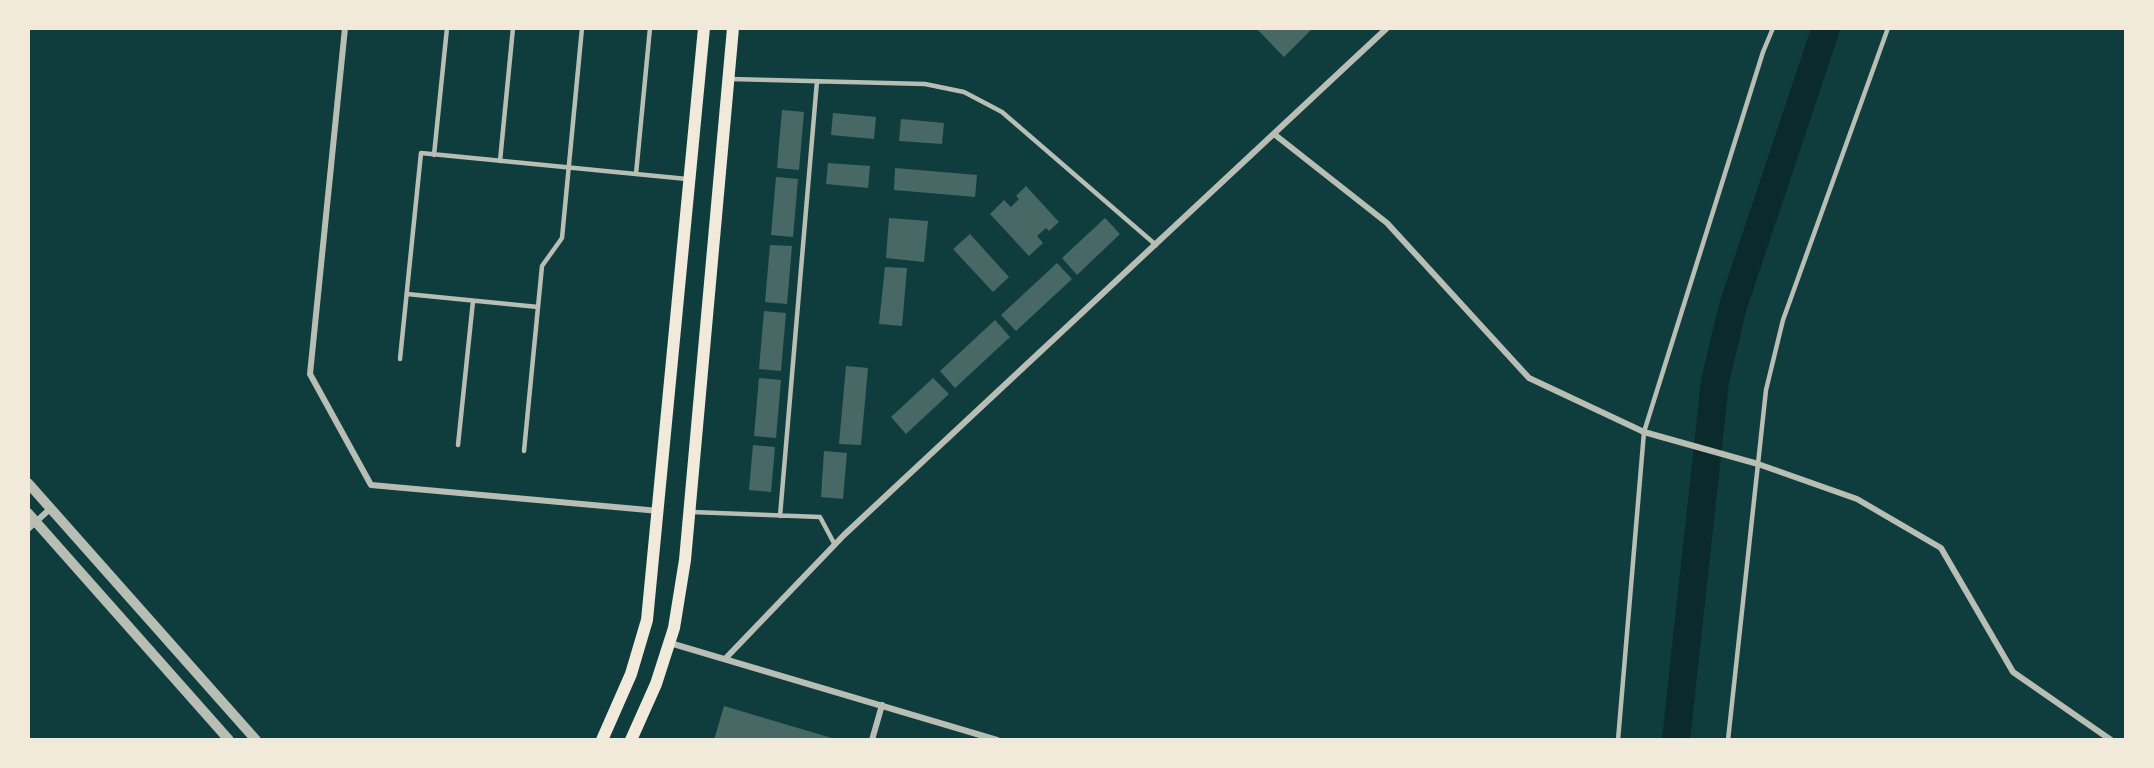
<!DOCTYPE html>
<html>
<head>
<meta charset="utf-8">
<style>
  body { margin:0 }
  #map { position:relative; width:2154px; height:768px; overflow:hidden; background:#0f3d3e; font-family:"Roboto Serif",serif }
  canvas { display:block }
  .frame { position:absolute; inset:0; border:30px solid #f1e9da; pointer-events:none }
</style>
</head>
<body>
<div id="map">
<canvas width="2154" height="768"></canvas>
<div class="frame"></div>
</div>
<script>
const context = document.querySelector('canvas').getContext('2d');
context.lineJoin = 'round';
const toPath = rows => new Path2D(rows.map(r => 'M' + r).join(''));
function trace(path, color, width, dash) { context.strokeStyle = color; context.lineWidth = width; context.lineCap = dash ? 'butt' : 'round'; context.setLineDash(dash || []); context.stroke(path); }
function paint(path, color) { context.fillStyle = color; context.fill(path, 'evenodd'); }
trace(toPath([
  [1676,740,1715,381,1733,306,1826,28]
]), '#0a2a2b', 28);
paint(toPath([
  [1256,28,1313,28,1284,57],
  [782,110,804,112,799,170,777,168],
  [833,113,876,117,874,139,831,135],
  [901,119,944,123,942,144,899,141],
  [828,163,870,166,868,188,826,184],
  [895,168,977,175,975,197,894,190],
  [776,177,798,179,793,237,771,235],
  [1026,186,1059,222,1049,231,1046,228,1037,236,1043,243,1029,256,990,214,1004,200,1011,207,1019,199,1016,196],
  [889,218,928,221,924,262,886,258],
  [1105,218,1120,234,1077,275,1062,258],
  [970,234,1009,277,993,292,953,249],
  [770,245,792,246,787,304,765,302],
  [1057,263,1072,279,1016,331,1001,315],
  [885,267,907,268,902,326,879,324],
  [764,311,786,313,781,371,759,369],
  [995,320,1010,337,955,388,940,371],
  [846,366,868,368,861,445,839,444],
  [759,378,781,380,776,438,754,436],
  [933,378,949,394,906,434,891,417],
  [753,445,775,447,771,492,749,490],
  [824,451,847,453,843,499,821,497],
  [724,706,835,739,835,740,714,740]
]), '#486865');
trace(toPath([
  [731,79,925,84,964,92,1002,112,1156,245],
  [434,155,447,28],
  [500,161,513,28],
  [636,174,650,28],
  [407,294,538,307],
  [400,359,421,153,687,179],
  [458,445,473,301],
  [524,451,542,266,562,238,582,28],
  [692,512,820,517,835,545],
  [780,516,817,81],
  [1618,740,1644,432,1763,52,1773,28],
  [1728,740,1766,390,1783,320,1888,28]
]), '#b8beb3', 4.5);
trace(toPath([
  [345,28,310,374,371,485,659,511],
  [1274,134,1387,223,1529,378,1644,432,1758,464,1857,499,1941,548,2013,672,2111,740],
  [28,529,51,508],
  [670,643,997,740],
  [725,659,844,535,1387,28],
  [872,740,882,705]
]), '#b8beb3', 6);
trace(toPath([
  [28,483,256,740],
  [28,513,229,740]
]), '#b8beb3', 10);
trace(toPath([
  [602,740,631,674,647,620,704,28],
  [631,740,656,684,674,628,685,560,733,28]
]), '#f1e9da', 12);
</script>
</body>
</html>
